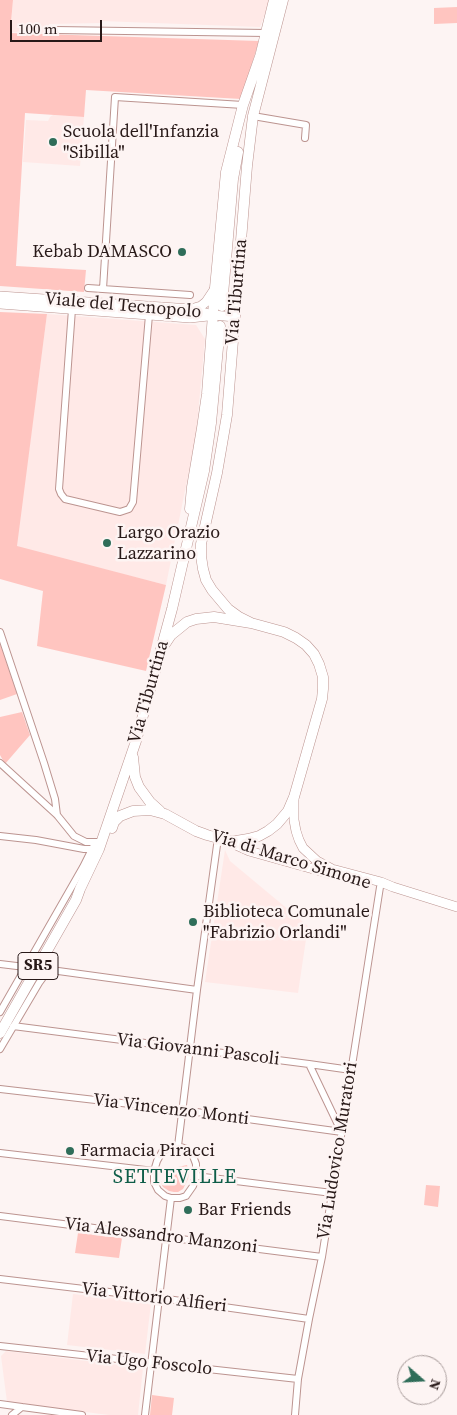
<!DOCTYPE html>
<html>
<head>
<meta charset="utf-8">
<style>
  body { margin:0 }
  #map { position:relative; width:457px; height:1415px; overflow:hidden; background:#fdf4f3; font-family:"Source Serif 4",serif }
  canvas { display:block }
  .north { position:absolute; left:397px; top:1355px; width:50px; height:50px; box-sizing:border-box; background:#fdf4f3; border:1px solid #a89c9b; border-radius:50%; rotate:109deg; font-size:14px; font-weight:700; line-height:20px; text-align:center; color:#281918 }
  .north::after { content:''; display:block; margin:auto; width:18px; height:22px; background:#2f6d59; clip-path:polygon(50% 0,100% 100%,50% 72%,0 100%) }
  .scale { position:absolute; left:10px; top:20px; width:92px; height:22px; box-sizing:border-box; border:2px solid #281918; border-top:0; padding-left:6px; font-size:15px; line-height:18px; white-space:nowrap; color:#281918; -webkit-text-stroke:4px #fdf4f3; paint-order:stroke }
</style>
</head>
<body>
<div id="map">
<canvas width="457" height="1415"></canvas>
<div class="north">N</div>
<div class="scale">100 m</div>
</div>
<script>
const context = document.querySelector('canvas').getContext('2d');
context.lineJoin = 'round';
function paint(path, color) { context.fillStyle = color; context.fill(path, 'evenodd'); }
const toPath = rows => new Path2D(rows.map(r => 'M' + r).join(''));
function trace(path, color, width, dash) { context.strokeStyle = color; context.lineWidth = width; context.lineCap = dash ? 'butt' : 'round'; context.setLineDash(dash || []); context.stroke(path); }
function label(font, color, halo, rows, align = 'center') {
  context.font = font + ' "Source Serif 4",serif'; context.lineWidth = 5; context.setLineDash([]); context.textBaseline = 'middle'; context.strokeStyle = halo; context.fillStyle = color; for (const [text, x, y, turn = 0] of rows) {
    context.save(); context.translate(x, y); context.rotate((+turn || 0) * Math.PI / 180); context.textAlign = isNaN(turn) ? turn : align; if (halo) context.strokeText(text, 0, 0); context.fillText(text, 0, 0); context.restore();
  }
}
paint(toPath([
  [13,0,270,0,260,27,101,21,101,23,49,24,48,34,10,32],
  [53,115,84,117,80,166,23,162,26,120,48,121,50,117],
  [47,314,196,325,205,339,196,436,166,585,16,547],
  [225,850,230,861,308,926,298,993,205,982],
  [73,1294,151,1303,145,1354,67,1345],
  [6,1351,143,1368,138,1415,109,1415,7,1402,1,1356]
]), '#ffe9e7');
paint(toPath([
  [0,0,13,0,10,33,259,41,241,99,86,90,84,117,25,113,16,266,86,270,84,292,0,286],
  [457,7,457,23,434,24,434,8],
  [0,312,47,314,17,546,166,585,146,671,37,646,43,591,0,579],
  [0,643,17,694,0,700],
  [22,712,30,735,5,764,0,755,0,717],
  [187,1165,189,1172,188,1179,183,1189,178,1192,174,1192,169,1191,163,1187,160,1182,171,1179,173,1168],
  [426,1185,440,1186,438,1207,424,1205],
  [78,1233,122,1238,119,1258,75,1253],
  [152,1395,174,1398,172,1415,150,1415]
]), '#ffc5c0');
const minor = toPath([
  [55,30,266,33],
  [253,116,306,125,305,138],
  [88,288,190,295],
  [103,289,115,97,243,105],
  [72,309,59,489,61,494,65,499,120,512,129,509,133,502,149,315],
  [0,632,44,763,55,799,57,815],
  [0,763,57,815,74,836,86,842,97,842],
  [0,836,36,840,84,849,95,849],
  [0,964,25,967],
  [0,1012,83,867,95,843],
  [13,1026,309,1064,341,1131],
  [0,1049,39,983,47,972,51,970,197,990],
  [309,1064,351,1070],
  [0,1089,182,1110,342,1132],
  [178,1146,197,990,218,838],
  [178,1146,187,1149,193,1156,196,1164,196,1176,193,1186,186,1196,180,1198,171,1198,165,1196,158,1190,154,1182,154,1171,157,1161,162,1152,169,1147,178,1146],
  [0,1153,154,1171],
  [196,1176,332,1193],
  [0,1216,322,1257],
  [0,1279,160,1298,309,1319],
  [0,1346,298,1379],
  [0,1404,22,1407,12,1415],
  [22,1407,82,1415],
  [145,1415,171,1198],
  [295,1415,298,1379,309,1319,322,1257,380,887]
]);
const secondary = toPath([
  [0,296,191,309,213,315,235,317],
  [0,304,190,318,208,316],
  [191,309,201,306,206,302,214,290],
  [294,800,294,820,296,831,299,840,303,848,317,861,332,869,381,882,393,887,457,907],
  [227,841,249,851,331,874]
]);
const primary = toPath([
  [261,53,274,0],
  [222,306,233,179,238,152],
  [190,509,192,487,202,428,207,394,215,288,226,172,243,105,263,48],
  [251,623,239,617,228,609,212,590,206,580,203,569,201,556,201,544,217,473,227,415,247,166,253,116,283,0],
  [133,757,135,777,139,787,150,802,160,811],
  [112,828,114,822,120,816,133,811,150,810,165,814,196,831,207,835,225,840,236,841,248,839,259,836,268,831,277,824,288,811,294,797,322,699,323,689,323,677,319,664,314,654,306,645,296,638,284,632,251,623,214,617,196,619,187,622,171,635,165,644],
  [0,1033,76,900,80,889,99,849,136,741,172,609,204,471,211,423,220,326]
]);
trace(minor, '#bc9490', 8);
trace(secondary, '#bc9490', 10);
trace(primary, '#bc9490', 11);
trace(minor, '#fff', 6);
trace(secondary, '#fff', 9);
trace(primary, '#fff', 10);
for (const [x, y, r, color] of [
  [53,142,5,"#2f6d59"],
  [182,252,5,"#2f6d59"],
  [107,543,5,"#2f6d59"],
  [193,922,5,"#2f6d59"],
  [70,1151,5,"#2f6d59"],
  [188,1210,5,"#2f6d59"]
]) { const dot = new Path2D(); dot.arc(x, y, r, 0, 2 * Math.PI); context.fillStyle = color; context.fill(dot); trace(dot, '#fdf4f3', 2); }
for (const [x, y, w] of [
  [38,966,40]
]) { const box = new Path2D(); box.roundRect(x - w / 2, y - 13.5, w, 27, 4); context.fillStyle = '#fdf4f3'; context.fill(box); trace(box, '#281918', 1); }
label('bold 16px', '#281918', null, [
  ["SR5",38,966]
]);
label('18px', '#281918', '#fdf4f3', [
  ["Scuola dell'Infanzia",63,132],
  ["\"Sibilla\"",63,153],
  ["Kebab DAMASCO",172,252,"right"],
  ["Largo Orazio",117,533],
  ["Lazzarino",117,554],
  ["Biblioteca Comunale",203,912],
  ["\"Fabrizio Orlandi\"",203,933],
  ["Farmacia Piracci",80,1151],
  ["Bar Friends",198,1210]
], 'left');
label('18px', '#281918', '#fdf4f3', [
  ["Via Tiburtina",237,292,-85],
  ["Viale del Tecnopolo",123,306,5],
  ["Via Tiburtina",149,692,-74],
  ["Via di Marco Simone",291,860,17],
  ["Via Giovanni Pascoli",198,1050,7],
  ["Via Vincenzo Monti",171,1110,7],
  ["Via Ludovico Muratori",338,1151,-81],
  ["Via Alessandro Manzoni",161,1236,7],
  ["Via Vittorio Alfieri",154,1298,7],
  ["Via Ugo Foscolo",149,1363,6]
]);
context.letterSpacing = '1px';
label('20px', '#0e5d48', '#fdf4f3', [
  ["SETTEVILLE",175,1178]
]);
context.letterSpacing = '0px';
</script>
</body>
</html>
